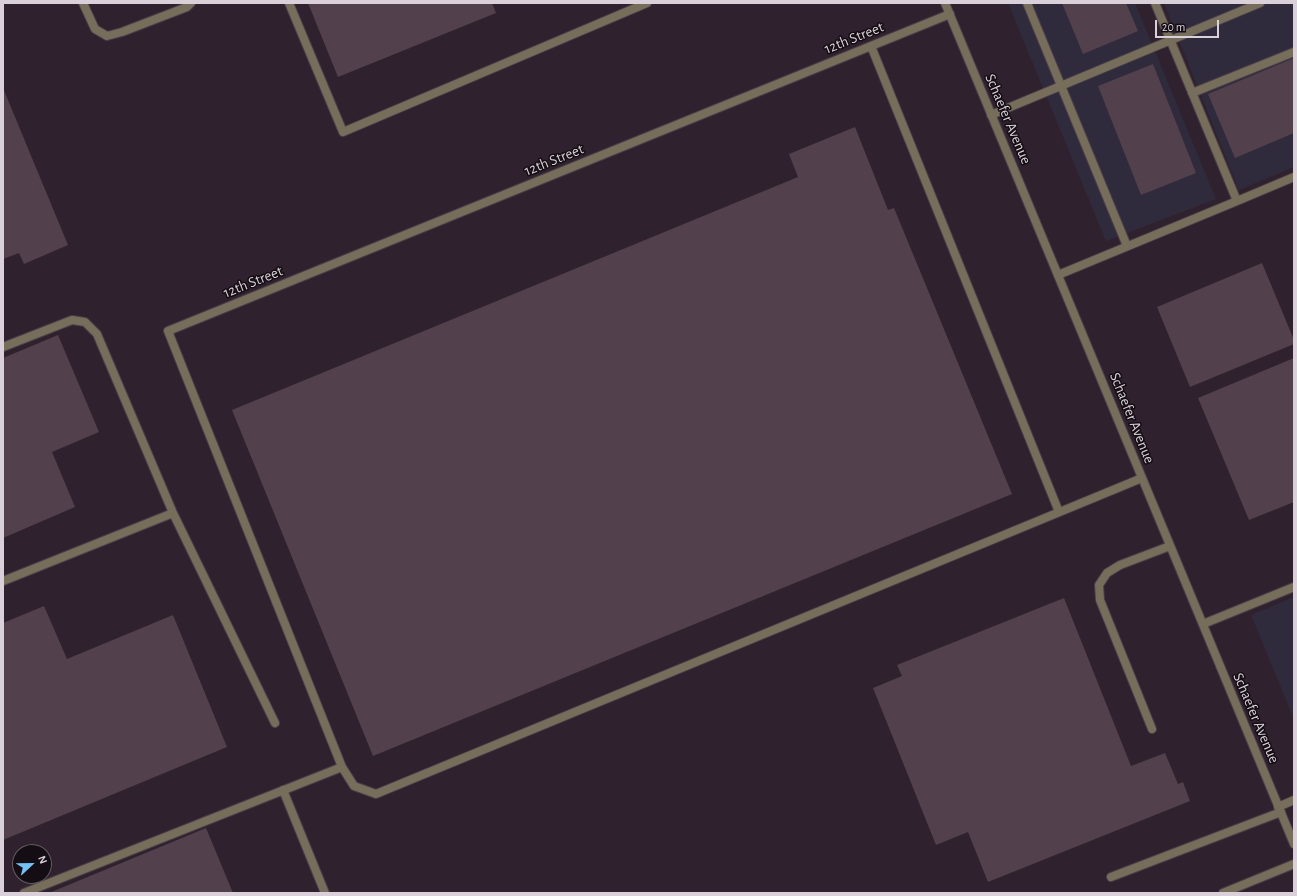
<!DOCTYPE html>
<html>
<head>
<meta charset="utf-8">
<style>
  body { margin:0 }
  #map { position:relative; width:1297px; height:896px; overflow:hidden; background:#2f222e; font-family:"Alegreya Sans",sans-serif }
  canvas { display:block }
  .frame { position:absolute; inset:0; border:4px solid #dad0d9; pointer-events:none }
  .north { position:absolute; left:12px; top:844px; width:40px; height:40px; box-sizing:border-box; background:#140d13; border:1px solid #635b62; border-radius:50%; rotate:68deg; font-size:11px; font-weight:700; line-height:16px; text-align:center; color:#dad0d9 }
  .north::after { content:''; display:block; margin:auto; width:14px; height:18px; background:#73c1f5; clip-path:polygon(50% 0,100% 100%,50% 72%,0 100%) }
  .scale { position:absolute; left:1155px; top:20px; width:64px; height:18px; box-sizing:border-box; border:2px solid #dad0d9; border-top:0; padding-left:5px; font-size:12px; line-height:14px; white-space:nowrap; color:#dad0d9; -webkit-text-stroke:3px #140d13; paint-order:stroke }
</style>
</head>
<body>
<div id="map">
<canvas width="1297" height="896"></canvas>
<div class="frame"></div>
<div class="north">N</div>
<div class="scale">20 m</div>
</div>
<script>
const context = document.querySelector('canvas').getContext('2d');
context.lineJoin = 'round';
function paint(path, color) { context.fillStyle = color; context.fill(path, 'evenodd'); }
const toPath = rows => new Path2D(rows.map(r => 'M' + r).join(''));
function trace(path, color, width, dash) { context.strokeStyle = color; context.lineWidth = width; context.lineCap = dash ? 'butt' : 'round'; context.setLineDash(dash || []); context.stroke(path); }
function label(font, color, halo, rows, align = 'center') {
  context.font = font + ' "Alegreya Sans",sans-serif'; context.lineWidth = 3; context.setLineDash([]); context.textBaseline = 'middle'; context.strokeStyle = halo; context.fillStyle = color; for (const [text, x, y, turn = 0] of rows) {
    context.save(); context.translate(x, y); context.rotate((+turn || 0) * Math.PI / 180); context.textAlign = isNaN(turn) ? turn : align; if (halo) context.strokeText(text, 0, 0); context.fillText(text, 0, 0); context.restore();
  }
}
paint(toPath([
  [1008,3,1135,3,1216,199,1106,241],
  [1164,3,1294,3,1294,167,1239,190],
  [1294,597,1294,719,1251,615]
]), '#302b3c');
paint(toPath([
  [308,3,492,3,496,13,338,77],
  [1062,3,1126,3,1138,31,1083,54],
  [1294,58,1294,133,1235,158,1208,94],
  [1153,64,1196,173,1141,195,1098,86],
  [3,88,68,245,24,264,19,253,3,259],
  [855,127,888,210,894,208,1012,494,373,756,232,410,798,177,789,154],
  [1262,263,1294,340,1294,344,1190,387,1157,307],
  [58,335,99,432,52,452,75,507,3,538,3,358],
  [1294,358,1294,502,1249,520,1198,398],
  [1064,598,1131,766,1165,753,1178,784,1183,782,1190,801,988,882,968,832,936,845,873,688,902,676,897,665],
  [44,606,67,659,173,615,227,747,3,840,3,623],
  [206,828,233,893,49,893]
]), '#52404c');
const service = toPath([
  [83,3,95,29,107,36,122,32,187,7,191,3],
  [289,3,343,132,647,3],
  [1027,3,1127,246],
  [950,14,168,331,342,767,354,786,376,794,1142,478],
  [871,46,1059,512],
  [1192,93,1294,52],
  [991,115,1260,3],
  [1237,201,1294,177],
  [1058,275,1237,201,1155,3],
  [3,347,72,320,85,322,97,334,173,513],
  [3,581,173,513,275,723],
  [1203,624,1294,587],
  [1152,729,1100,600,1099,585,1107,573,1120,565,1170,546],
  [283,790,325,893],
  [1278,807,1294,800],
  [1111,877,1281,812],
  [24,893,342,767],
  [1223,893,1294,864]
]);
const tertiary = toPath([
  [945,3,1294,844]
]);
trace(service, '#4a3e49', 10);
trace(tertiary, '#4a3e49', 10);
trace(service, '#776d5b', 8);
trace(tertiary, '#776d5b', 8);
label('15px', '#dad0d9', '#140d13', [
  ["12th Street",854,38,-22],
  ["Schaefer Avenue",1008,119,67],
  ["12th Street",554,160,-22],
  ["12th Street",253,282,-22],
  ["Schaefer Avenue",1132,418,68],
  ["Schaefer Avenue",1256,718,67]
]);
</script>
</body>
</html>
